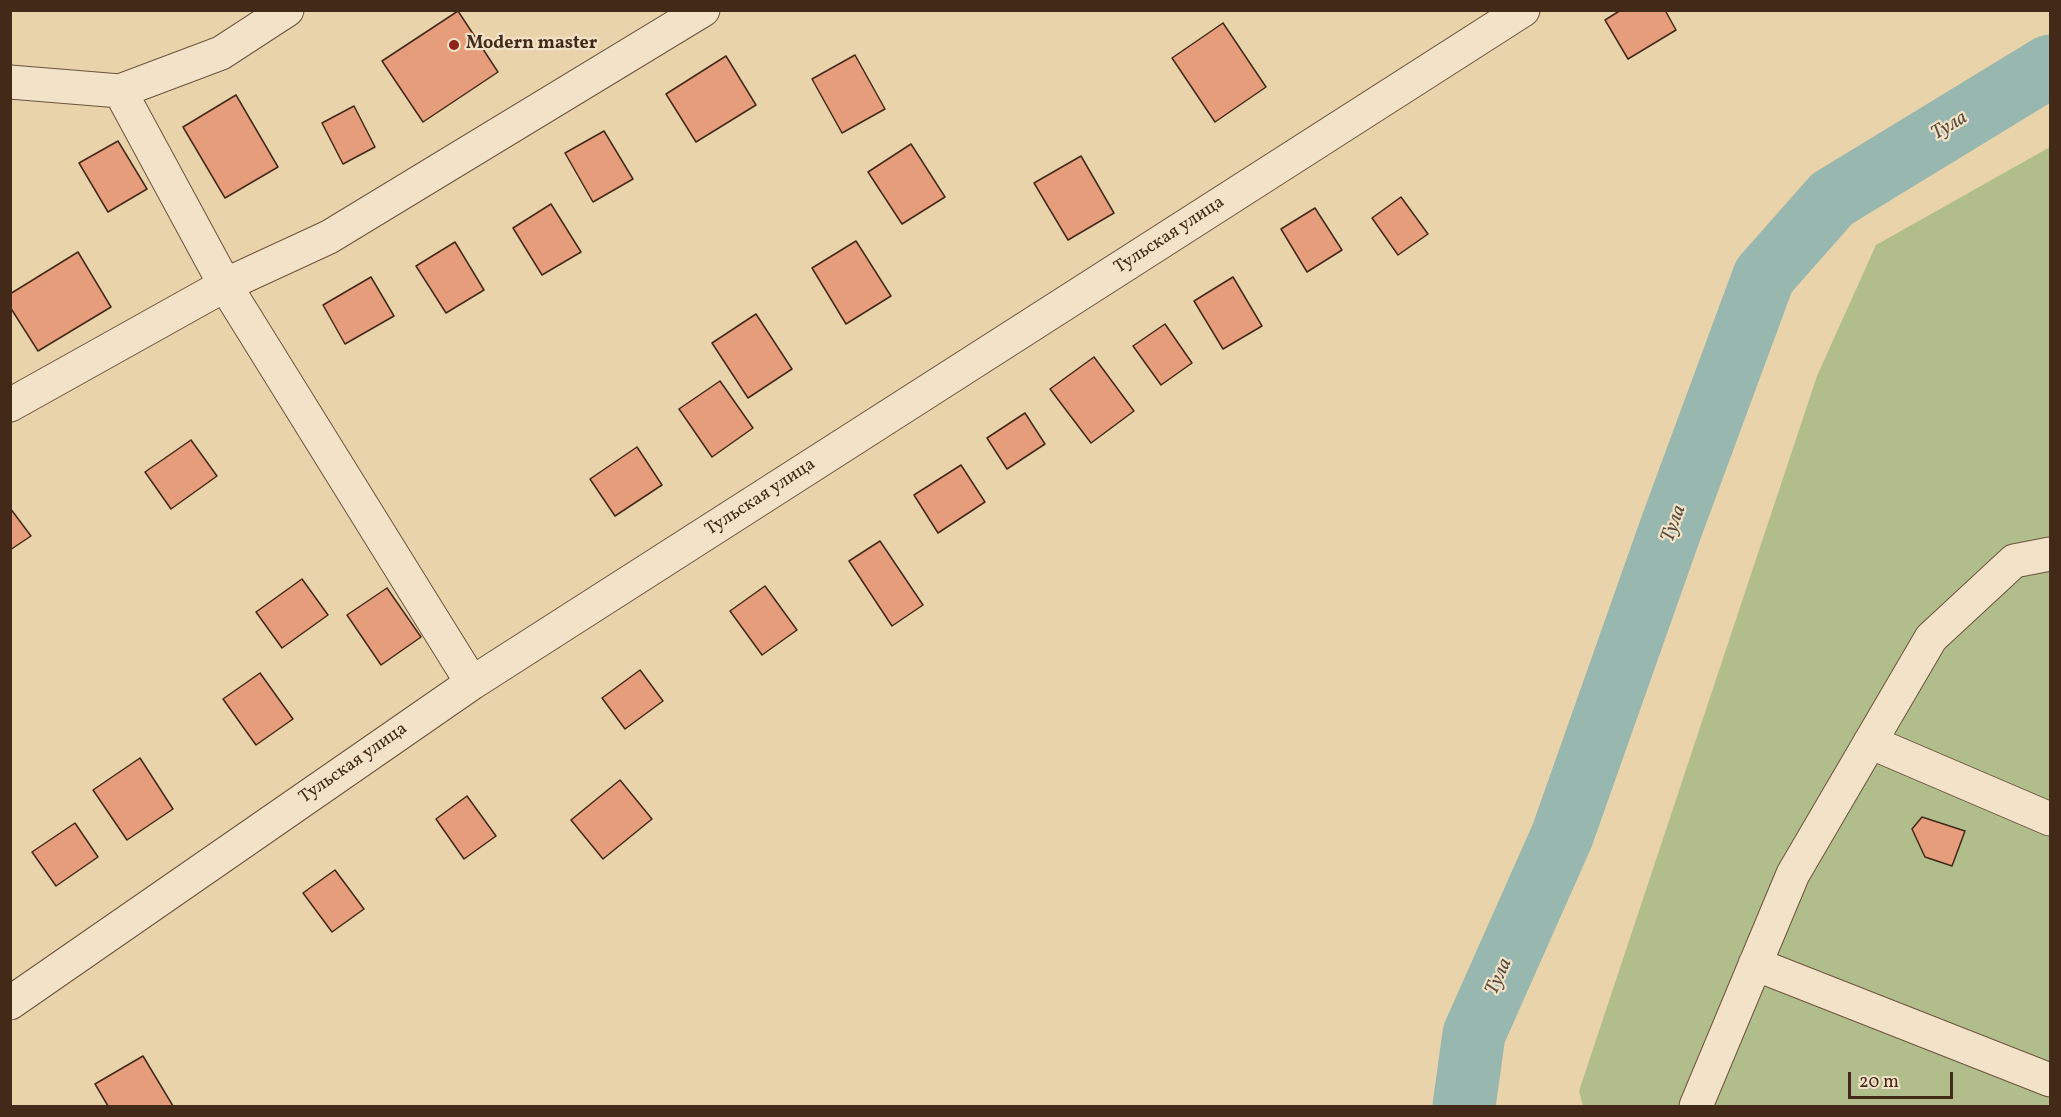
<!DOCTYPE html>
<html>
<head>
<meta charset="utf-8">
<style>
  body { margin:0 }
  #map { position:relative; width:2061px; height:1117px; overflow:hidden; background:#e9d3aa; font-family:Vollkorn,serif }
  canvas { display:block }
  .frame { position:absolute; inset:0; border:12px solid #432917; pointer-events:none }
  .scale { position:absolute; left:1848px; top:1072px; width:105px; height:27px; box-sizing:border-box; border:3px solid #432917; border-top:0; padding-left:8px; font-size:18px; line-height:21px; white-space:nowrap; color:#432917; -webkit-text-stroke:4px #f1e2c8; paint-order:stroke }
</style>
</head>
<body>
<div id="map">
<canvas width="2061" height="1117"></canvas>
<div class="frame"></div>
<div class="scale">20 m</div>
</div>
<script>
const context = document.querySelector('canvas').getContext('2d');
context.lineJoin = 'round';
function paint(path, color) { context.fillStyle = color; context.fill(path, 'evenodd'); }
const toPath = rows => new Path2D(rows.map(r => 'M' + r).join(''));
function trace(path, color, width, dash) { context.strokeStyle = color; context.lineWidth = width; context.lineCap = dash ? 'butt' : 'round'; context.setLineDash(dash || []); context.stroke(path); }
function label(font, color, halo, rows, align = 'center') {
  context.font = font + ' Vollkorn,serif'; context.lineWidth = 4.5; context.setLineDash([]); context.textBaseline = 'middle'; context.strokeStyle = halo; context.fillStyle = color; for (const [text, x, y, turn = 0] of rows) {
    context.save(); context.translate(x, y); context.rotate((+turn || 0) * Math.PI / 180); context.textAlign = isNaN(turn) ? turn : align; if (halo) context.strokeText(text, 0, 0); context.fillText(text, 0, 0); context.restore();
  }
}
paint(toPath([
  [2050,147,2050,1106,1583,1106,1579,1091,1817,376,1876,245]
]), '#b1be8c');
trace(toPath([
  [1464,1106,1474,1034,1562,836,1672,525,1764,276,1832,199,2050,66]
]), '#98b7af', 63);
const building = toPath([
  [1621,10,1665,10,1676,30,1628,59,1605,20,1621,10],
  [458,11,498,72,423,122,382,61,458,11],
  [1223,23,1266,87,1215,122,1172,58,1223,23],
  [855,55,885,109,842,133,812,79,855,55],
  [726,56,756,105,696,142,666,94,726,56],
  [236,95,278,167,225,198,183,127,236,95],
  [354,106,375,147,343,164,322,123,354,106],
  [604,131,633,179,593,202,565,153,604,131],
  [118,141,147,189,108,212,79,163,118,141],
  [911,144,945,197,902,224,868,172,911,144],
  [1081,156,1114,213,1068,240,1034,183,1081,156],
  [1401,197,1428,234,1398,255,1372,218,1401,197],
  [551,204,581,252,542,275,513,228,551,204],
  [1315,208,1342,250,1307,272,1281,229,1315,208],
  [856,241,891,296,846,324,812,268,856,241],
  [455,242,484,290,446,313,416,266,455,242],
  [78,252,111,307,38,351,10,307,10,294,78,252],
  [371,277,394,316,345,344,323,305,371,277],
  [1233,277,1262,326,1223,349,1194,301,1233,277],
  [756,314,792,369,748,398,712,343,756,314],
  [1165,324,1192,363,1161,385,1133,346,1165,324],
  [1094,357,1134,411,1091,443,1050,389,1094,357],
  [720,381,753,428,712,457,679,409,720,381],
  [1025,413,1045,444,1007,469,987,438,1025,413],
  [191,440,217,476,171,509,145,472,191,440],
  [637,447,662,485,615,516,590,479,637,447],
  [961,465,985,502,938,533,914,495,961,465],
  [10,508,31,536,10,550,10,508],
  [880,541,923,605,892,626,849,561,880,541],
  [302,579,328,615,282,648,256,612,302,579],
  [765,586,797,630,762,655,730,611,765,586],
  [387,588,421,637,381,665,347,615,387,588],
  [640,670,663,701,625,729,602,698,640,670],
  [260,673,293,719,256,745,223,699,260,673],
  [140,758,173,809,127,840,93,790,140,758],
  [620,780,652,819,603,859,571,820,620,780],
  [467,796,496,836,464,859,436,819,467,796],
  [1922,817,1965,831,1952,866,1925,857,1912,829,1922,817],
  [75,823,98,857,56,886,32,852,75,823],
  [335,870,364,909,332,932,303,893,335,870],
  [143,1056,173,1106,108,1106,95,1084,143,1056]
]);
paint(building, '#e59d7c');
trace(building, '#432917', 1.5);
const minor = toPath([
  [10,82,120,91,225,285,472,683],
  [120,91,221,53,287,10],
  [10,405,225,285,329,237,703,10],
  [1870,742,2050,819],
  [1755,964,2050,1080],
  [10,1003,472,683,1523,10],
  [1696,1106,1793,874,1931,638,2014,561,2050,554]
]);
trace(minor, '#6c543c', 35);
trace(minor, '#f1e2c8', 33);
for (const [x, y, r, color] of [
  [454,45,6,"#8f2418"]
]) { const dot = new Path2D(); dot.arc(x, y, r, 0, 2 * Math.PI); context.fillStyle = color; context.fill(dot); trace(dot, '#f1e2c8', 2); }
label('bold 18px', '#432917', '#f1e2c8', [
  ["Modern master",466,45]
], 'left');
label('18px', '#432917', '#f1e2c8', [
  ["Тульская улица",1170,236,-33],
  ["Тульская улица",761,498,-33],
  ["Тульская улица",354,764,-35]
]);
label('italic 20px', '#584c3d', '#f1e2c8', [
  ["Тула",1950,127,-31],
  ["Тула",1675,524,-70],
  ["Тула",1500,977,-66]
]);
</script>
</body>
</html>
